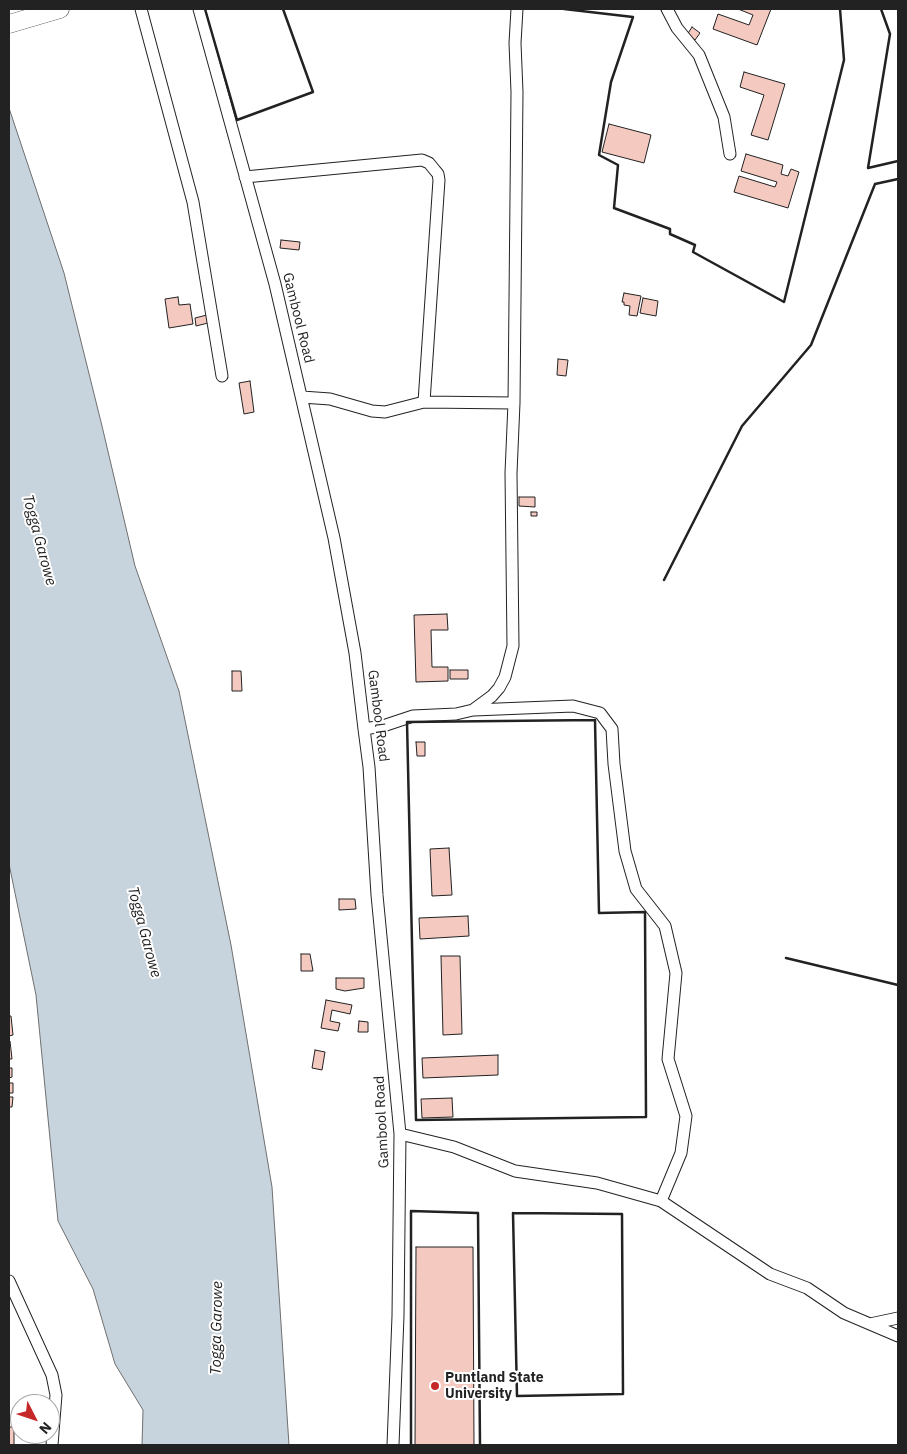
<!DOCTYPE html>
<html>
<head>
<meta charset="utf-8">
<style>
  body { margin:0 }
  #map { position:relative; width:907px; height:1454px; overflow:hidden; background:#fff; font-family:"IBM Plex Sans",sans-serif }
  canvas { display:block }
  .frame { position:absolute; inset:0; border:10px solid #222; pointer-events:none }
  .north { position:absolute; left:10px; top:1394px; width:50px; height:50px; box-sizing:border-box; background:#fff; border:1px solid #a7a7a7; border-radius:50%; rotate:131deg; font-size:14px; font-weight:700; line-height:20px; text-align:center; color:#222 }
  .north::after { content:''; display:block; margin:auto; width:18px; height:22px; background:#c62828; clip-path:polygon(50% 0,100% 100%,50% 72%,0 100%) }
</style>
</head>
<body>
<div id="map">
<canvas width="907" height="1454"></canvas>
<div class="frame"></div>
<div class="north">N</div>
</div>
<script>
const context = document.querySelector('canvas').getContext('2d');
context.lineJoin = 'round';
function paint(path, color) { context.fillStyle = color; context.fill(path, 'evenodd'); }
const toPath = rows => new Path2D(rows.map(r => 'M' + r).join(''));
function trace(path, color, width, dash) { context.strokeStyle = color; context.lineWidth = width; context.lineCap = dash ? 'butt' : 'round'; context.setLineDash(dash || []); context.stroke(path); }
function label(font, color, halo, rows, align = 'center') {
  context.font = font + ' "IBM Plex Sans",sans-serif'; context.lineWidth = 4; context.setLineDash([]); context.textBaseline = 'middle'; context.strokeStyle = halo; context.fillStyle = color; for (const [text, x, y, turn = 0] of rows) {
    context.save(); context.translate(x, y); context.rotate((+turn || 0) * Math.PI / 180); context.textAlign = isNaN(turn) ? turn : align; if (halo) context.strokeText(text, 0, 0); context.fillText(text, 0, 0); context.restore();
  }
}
const water = toPath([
  [9,108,64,273,102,426,135,566,179,691,231,945,272,1187,289,1445,142,1445,143,1410,115,1364,93,1289,58,1221,36,995,9,864,9,108]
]);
paint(water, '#c7d3dd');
trace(water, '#6f6f6f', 1);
const building = toPath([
  [738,9,771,9,757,45,713,29,718,14,749,25,753,15,738,9],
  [692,27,700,33,695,40,687,35,692,27],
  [744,72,785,84,768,140,751,135,764,95,740,87,744,72],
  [609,124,651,135,644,163,602,152,609,124],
  [746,154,783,165,781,174,788,176,791,169,799,172,788,208,734,192,739,176,775,187,777,182,741,171,746,154],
  [281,240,300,242,299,250,280,248,281,240],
  [624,293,641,296,637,316,629,315,630,306,624,305,624,302,622,302,624,293],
  [178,297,179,305,190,304,193,324,169,328,165,299,178,297],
  [643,298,658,301,656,316,640,313,643,298],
  [207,315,208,323,196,326,195,318,207,315],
  [558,359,568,360,566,376,557,375,558,359],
  [250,381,254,412,244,414,239,383,250,381],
  [519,497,535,497,535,507,519,506,519,497],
  [531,512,537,512,537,516,531,516,531,512],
  [447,614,448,630,431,630,432,667,448,667,448,681,416,682,414,615,447,614],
  [450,670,468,670,468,679,450,679,450,670],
  [232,671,241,671,242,691,232,691,232,671],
  [416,742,425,742,425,756,417,756,416,742],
  [449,848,452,895,432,896,430,849,449,848],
  [339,899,355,899,356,909,339,910,339,899],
  [468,916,469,936,420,939,419,918,468,916],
  [301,954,310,954,313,971,301,971,301,954],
  [441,956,460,956,462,1034,443,1035,441,956],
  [336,978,364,978,364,988,345,991,336,989,336,978],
  [326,1000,352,1005,350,1014,332,1010,330,1021,340,1023,338,1031,321,1028,326,1000],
  [9,1016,11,1016,13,1035,9,1036,9,1016],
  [359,1021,368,1022,368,1032,358,1032,359,1021],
  [9,1041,10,1041,12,1059,9,1059,9,1041],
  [315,1050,325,1052,322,1070,312,1068,315,1050],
  [498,1055,498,1075,423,1078,422,1058,498,1055],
  [9,1068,12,1068,12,1077,9,1078,9,1068],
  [9,1083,13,1083,13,1093,9,1093,9,1083],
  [9,1097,13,1097,12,1107,9,1107,9,1097],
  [452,1098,453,1117,422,1118,421,1099,452,1098],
  [416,1247,473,1247,474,1445,415,1445,416,1247],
  [9,1427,14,1427,14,1445,9,1445,9,1427]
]);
paint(building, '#f3c9c0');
trace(building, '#222', 1);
const minor = toPath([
  [141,9,193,202,222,376],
  [199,9,275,284,334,538,355,653,364,729,369,767,377,895,400,1134,398,1316,393,1445],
  [667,9,677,28,699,55,724,117,730,154],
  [245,177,422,160,429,163,433,168,438,174,439,180,424,402],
  [302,397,330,399,372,411,385,412,424,402,514,403],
  [474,710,573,706,600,713,612,729,614,764,625,851,636,889,665,926,676,973,668,1059,686,1116,681,1153,661,1201],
  [364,729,383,726,413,716,456,714,473,710,492,696,499,688,505,677,513,646,511,473,514,403,517,92,515,43,517,9],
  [400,1134,454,1147,515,1171,597,1183,661,1201,770,1274,807,1288,844,1313,898,1336],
  [9,1281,52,1375,56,1395,52,1445],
  [870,1324,898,1318]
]);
const primary = toPath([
  [9,24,60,9]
]);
trace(minor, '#222', 13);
trace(primary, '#222', 19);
trace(minor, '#fff', 11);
trace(primary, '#fff', 18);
trace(toPath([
  [205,9,237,120,313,92,283,9],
  [564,9,633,17,611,82,599,155,618,165,614,208,670,229,670,234,695,245,693,252,784,302,844,60,840,9],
  [881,9,890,34,868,168,898,161],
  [664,580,742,426,811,345,875,184,898,179],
  [595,720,599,913,645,912,646,1117,416,1120,407,722,595,720],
  [786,958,898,985],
  [513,1213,622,1214,623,1394,517,1396,513,1213],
  [411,1445,411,1211,478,1213,480,1445]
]), '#222', 2.5);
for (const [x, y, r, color] of [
  [435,1386,5,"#c62828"]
]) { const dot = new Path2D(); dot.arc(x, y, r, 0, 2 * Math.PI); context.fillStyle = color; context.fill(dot); trace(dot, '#fff', 2); }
label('14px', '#222', '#fff', [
  ["Gambool Road",298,318,76],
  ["Gambool Road",378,716,83],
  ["Gambool Road",382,1122,-93]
]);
label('bold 14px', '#222', '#fff', [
  ["Puntland State",445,1378],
  ["University",445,1394]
], 'left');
label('italic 15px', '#222', '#fff', [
  ["Togga Garowe",39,540,75],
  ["Togga Garowe",144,932,75],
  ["Togga Garowe",217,1328,-89]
]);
</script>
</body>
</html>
